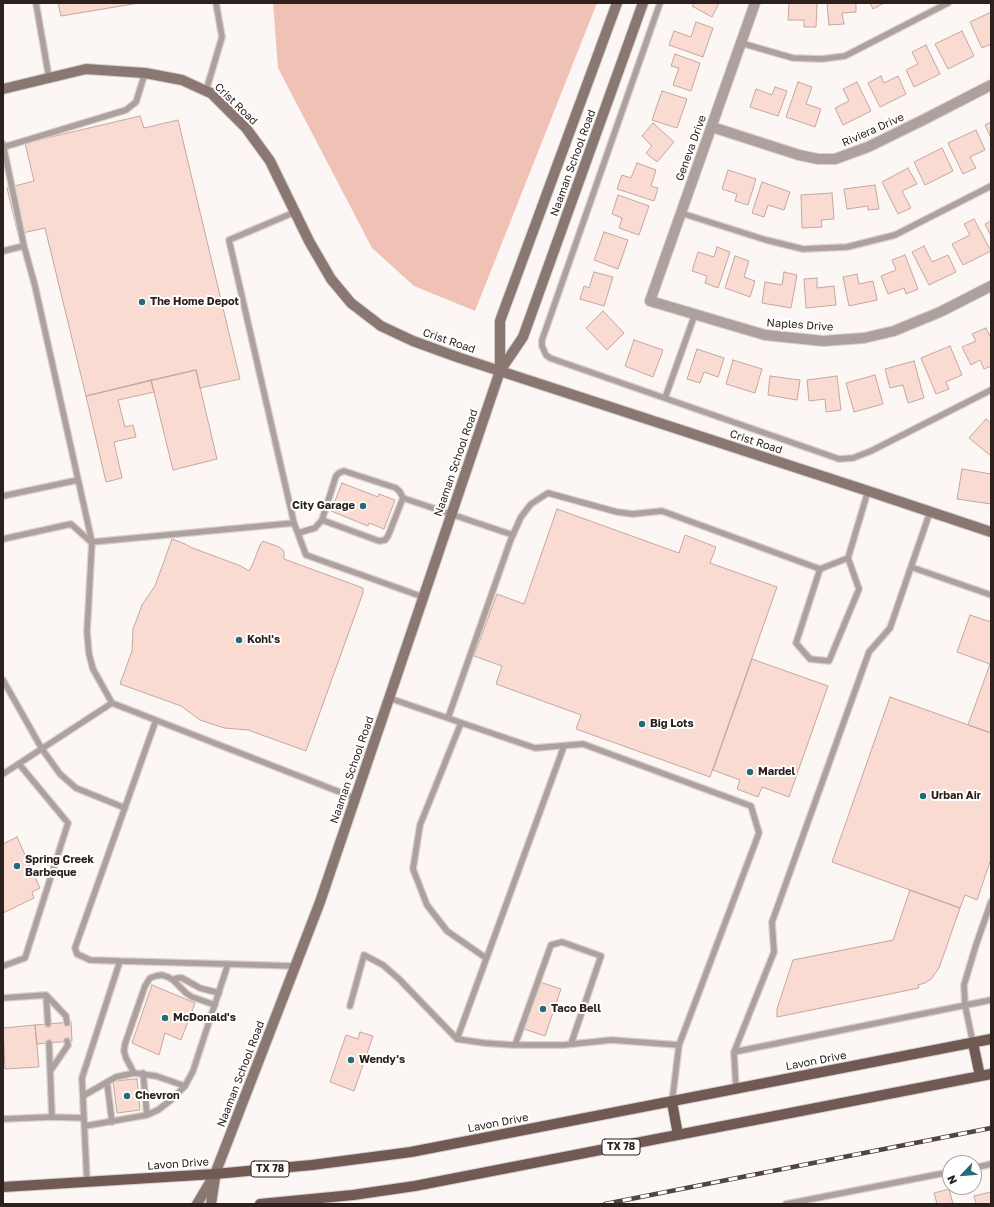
<!DOCTYPE html>
<html>
<head>
<meta charset="utf-8">
<style>
  body { margin:0 }
  #map { position:relative; width:994px; height:1207px; overflow:hidden; background:#fcf6f4; font-family:"Golos Text",sans-serif }
  canvas { display:block }
  .frame { position:absolute; inset:0; border:4px solid #2d211e; pointer-events:none }
  .north { position:absolute; left:942px; top:1155px; width:40px; height:40px; box-sizing:border-box; background:#fff; border:1px solid #aba6a5; border-radius:50%; rotate:244deg; font-size:11px; font-weight:700; line-height:16px; text-align:center; color:#2d211e }
  .north::after { content:''; display:block; margin:auto; width:14px; height:18px; background:#236c77; clip-path:polygon(50% 0,100% 100%,50% 72%,0 100%) }
</style>
</head>
<body>
<div id="map">
<canvas width="994" height="1207"></canvas>
<div class="frame"></div>
<div class="north">N</div>
</div>
<script>
const context = document.querySelector('canvas').getContext('2d');
context.lineJoin = 'round';
function paint(path, color) { context.fillStyle = color; context.fill(path, 'evenodd'); }
const toPath = rows => new Path2D(rows.map(r => 'M' + r).join(''));
function trace(path, color, width, dash) { context.strokeStyle = color; context.lineWidth = width; context.lineCap = dash ? 'butt' : 'round'; context.setLineDash(dash || []); context.stroke(path); }
function label(font, color, halo, rows, align = 'center') {
  context.font = font + ' "Golos Text",sans-serif'; context.lineWidth = 4; context.setLineDash([]); context.textBaseline = 'middle'; context.strokeStyle = halo; context.fillStyle = color; for (const [text, x, y, turn = 0] of rows) {
    context.save(); context.translate(x, y); context.rotate((+turn || 0) * Math.PI / 180); context.textAlign = isNaN(turn) ? turn : align; if (halo) context.strokeText(text, 0, 0); context.fillText(text, 0, 0); context.restore();
  }
}
paint(toPath([
  [273,3,597,3,475,311,414,286,372,248,278,68]
]), '#f0c2b6');
const building = toPath([
  [58,3,139,3,61,16,58,3],
  [694,3,719,3,712,17,692,6,694,3],
  [789,3,817,3,816,27,804,27,804,20,788,20,789,3],
  [827,3,856,3,856,12,842,13,844,24,829,25,827,3],
  [870,3,884,3,873,9,870,3],
  [991,12,991,44,982,48,970,22,991,12],
  [696,22,713,28,703,57,669,45,674,31,691,37,696,22],
  [962,31,974,56,948,69,935,44,962,31],
  [926,45,940,74,914,87,906,70,918,64,912,52,926,45],
  [675,54,700,63,691,91,673,85,679,68,671,66,675,54],
  [881,76,884,83,898,76,906,94,880,107,868,83,881,76],
  [798,82,812,87,806,104,821,109,815,127,786,117,798,82],
  [857,82,871,111,843,125,835,108,849,101,843,89,857,82],
  [775,87,787,91,778,116,750,107,756,89,772,95,775,87],
  [662,91,687,99,677,128,652,120,662,91],
  [140,116,144,128,178,120,240,379,200,388,196,370,86,396,45,228,18,234,7,188,34,181,25,143,140,116],
  [991,122,991,138,985,125,991,122],
  [653,123,674,142,657,162,646,153,652,146,642,136,653,123],
  [976,130,985,150,970,157,976,168,963,174,948,143,976,130],
  [942,148,953,171,925,185,914,162,942,148],
  [637,163,656,170,651,186,658,188,654,201,617,189,622,175,631,178,637,163],
  [908,168,917,184,902,191,911,208,898,214,882,182,908,168],
  [728,170,756,179,748,205,735,201,737,194,722,189,728,170],
  [762,182,790,192,784,210,768,205,764,217,752,213,762,182],
  [875,185,879,209,868,210,868,206,847,209,844,189,875,185],
  [832,193,834,219,821,220,822,227,802,228,801,195,832,193],
  [618,195,649,206,639,235,619,228,622,218,612,214,618,195],
  [974,219,991,251,963,265,952,244,970,235,964,224,974,219],
  [991,221,991,236,985,224,991,221],
  [604,232,628,240,618,269,594,260,604,232],
  [924,246,932,262,948,255,956,272,929,285,912,252,924,246],
  [717,247,730,252,718,288,705,283,707,276,692,271,698,252,714,257,717,247],
  [905,255,918,289,906,294,904,288,888,294,881,276,896,270,892,260,905,255],
  [735,256,749,261,744,277,755,281,750,297,725,288,735,256],
  [594,272,613,277,604,306,580,299,584,286,589,288,594,272],
  [784,272,797,275,791,308,762,303,765,282,782,285,784,272],
  [857,274,859,284,873,281,877,300,849,306,843,277,857,274],
  [817,278,817,288,834,286,836,305,806,308,804,279,817,278],
  [603,311,624,333,607,350,586,328,603,311],
  [986,328,991,338,991,366,984,369,980,360,971,365,962,347,976,341,972,334,986,328],
  [634,340,663,350,653,377,625,366,634,340],
  [950,346,962,375,946,382,949,389,936,394,921,358,950,346],
  [697,349,724,358,718,377,704,372,700,383,687,379,697,349],
  [733,360,762,369,755,393,726,384,733,360],
  [914,361,924,398,908,403,903,385,890,388,885,369,914,361],
  [196,370,217,459,173,470,151,380,196,370],
  [875,375,883,404,854,412,846,383,875,375],
  [770,376,800,380,797,400,768,395,770,376],
  [837,376,841,410,826,412,825,399,809,401,807,380,837,376],
  [151,380,154,392,118,400,125,427,133,425,136,437,114,442,122,478,106,482,86,396,151,380],
  [986,419,991,423,991,456,969,438,986,419],
  [962,469,991,474,991,504,957,499,962,469],
  [342,483,378,497,379,494,395,500,384,529,369,523,368,526,331,511,342,483],
  [557,509,679,553,685,535,716,547,710,563,777,587,710,777,576,729,581,715,496,684,502,666,474,656,497,594,524,604,557,509],
  [172,539,185,544,190,547,241,566,249,571,252,566,260,545,263,541,279,547,284,551,284,559,363,588,363,593,306,751,248,730,224,728,200,720,181,706,120,684,132,651,133,629,142,605,155,586,172,539],
  [970,615,991,622,991,733,968,725,990,664,957,652,970,615],
  [752,659,828,686,789,797,762,787,758,797,737,789,740,780,713,770,752,659],
  [890,697,991,733,991,859,977,900,965,895,960,908,832,862,890,697],
  [17,837,40,888,32,892,34,898,3,913,3,844,17,837],
  [910,890,960,908,939,968,931,979,925,983,918,985,919,988,777,1017,777,1009,793,960,893,940,910,890],
  [540,982,561,989,545,1036,524,1029,540,982],
  [152,985,195,1003,181,1040,165,1033,159,1055,132,1043,152,985],
  [71,1022,72,1041,37,1044,35,1025,71,1022],
  [35,1025,39,1067,5,1069,3,1028,35,1025],
  [360,1032,373,1036,354,1091,330,1082,346,1035,358,1039,360,1032],
  [137,1079,140,1110,117,1113,113,1081,137,1079],
  [949,1189,953,1204,937,1204,934,1193,949,1189],
  [991,1192,991,1204,976,1204,974,1196,991,1192]
]);
paint(building, '#fadbd2');
trace(building, '#c5a79f', 1);
const lane = toPath([
  [36,3,49,78],
  [660,3,542,340,542,346,546,355,550,358,839,459,853,458,871,451,991,390],
  [741,43,793,58,822,59,845,56,948,3],
  [206,91,222,37,216,3],
  [3,144,24,246,35,286,92,542],
  [4,147,126,110,136,102,145,73],
  [681,213,766,240,803,249,847,247,895,235,991,186],
  [3,251,24,246],
  [665,398,695,314],
  [3,496,78,480],
  [322,520,336,476,339,473,344,471,396,488,400,492,403,498],
  [294,523,229,240,295,212],
  [298,533,315,528,322,520,379,541,385,540,388,536,403,498,513,535],
  [3,539,71,524,91,542],
  [848,558,820,569,796,643,810,659,829,661,859,589,848,558,868,491],
  [911,567,930,512],
  [3,680,42,749,60,774,76,788,125,808],
  [389,698,535,748,583,744,751,806,759,833,679,1045],
  [112,703,93,669,89,654,87,632,92,542,294,523,306,555,423,597],
  [448,718,511,539,521,517,531,504,548,493,617,512,633,514,662,511,820,569],
  [461,723,420,825,413,869,427,905,447,931,486,958],
  [3,774,112,703,355,798],
  [120,961,90,960,77,954,75,948,156,720],
  [3,966,25,958,68,823,19,764],
  [173,980,177,978,182,978,200,988,219,993],
  [46,995,48,1024],
  [3,998,46,995,66,1016,67,1023],
  [350,1006,364,955,383,965,399,979,457,1039,484,1043,513,1045,563,1045,611,1040,679,1045,672,1102],
  [457,1039,564,746],
  [49,1043,52,1117],
  [973,1043,965,1005,964,985,976,945,991,902],
  [515,1045,551,945,562,942,601,956,571,1044],
  [734,1052,991,1000],
  [51,1070,68,1045,67,1041],
  [134,1073,126,1058,124,1051,125,1044,145,986,150,978,156,976,162,975,168,977,173,980,186,993,192,997,215,1005],
  [143,1073,147,1115],
  [107,1082,112,1122],
  [736,1089,734,1052,774,952,772,922,869,652,890,628,911,567,991,595],
  [83,1096,116,1077,134,1073,156,1076,185,1086],
  [3,1119,52,1117,84,1118],
  [85,1126,147,1115,158,1110,171,1100,185,1086,193,1071,228,964],
  [974,1168,991,1164],
  [87,1182,82,1078,120,961,295,966],
  [786,1204,950,1172]
]);
const street = toPath([
  [755,3,650,301,765,335,823,341,864,338,894,331,940,312,991,286],
  [712,127,799,155,818,159,835,159,868,147,925,119,991,85]
]);
const secondary = toPath([
  [3,89,86,69,145,73,182,80,206,91,211,93,246,128,270,161,309,241,331,279,351,303,381,326,413,341,460,358,868,491,991,532],
  [500,371,500,321,617,3],
  [197,1204,215,1174,320,902,500,371,523,337,643,3],
  [211,1204,215,1178]
]);
const primary = toPath([
  [973,1043,980,1076],
  [672,1102,678,1135],
  [3,1187,215,1174,312,1165,411,1152,991,1039],
  [260,1204,353,1195,415,1186,991,1074]
]);
trace(lane, '#d7d0cd', 8);
trace(street, '#d7d0cd', 12);
trace(secondary, '#d7d0cd', 12);
trace(primary, '#d7d0cd', 12);
trace(lane, '#aea19d', 5.5);
trace(street, '#aea19d', 10);
trace(secondary, '#8a7772', 10);
trace(primary, '#715a54', 10);
const rail = toPath([
  [605,1204,991,1128]
]);
trace(rail, '#504542', 4.5);
trace(rail, '#fff', 3, [9]);
for (const [x, y, r, color] of [
  [142,302,4,"#236c77"],
  [363,506,4,"#236c77"],
  [239,640,4,"#236c77"],
  [642,724,4,"#236c77"],
  [750,772,4,"#236c77"],
  [923,796,4,"#236c77"],
  [17,866,4,"#236c77"],
  [543,1009,4,"#236c77"],
  [165,1018,4,"#236c77"],
  [351,1060,4,"#236c77"],
  [127,1096,4,"#236c77"]
]) { const dot = new Path2D(); dot.arc(x, y, r, 0, 2 * Math.PI); context.fillStyle = color; context.fill(dot); trace(dot, '#fff', 1.5); }
for (const [x, y, w] of [
  [621,1147,38],
  [270,1169,38]
]) { const box = new Path2D(); box.roundRect(x - w / 2, y - 8, w, 16, 3); context.fillStyle = '#fff'; context.fill(box); trace(box, '#2d211e', 1); }
label('bold 10px', '#2d211e', null, [
  ["TX 78",621,1147],
  ["TX 78",270,1169]
]);
label('11px', '#2d211e', '#fff', [
  ["Crist Road",236,104,44],
  ["Riviera Drive",873,130,-24],
  ["Geneva Drive",691,148,-70],
  ["Naaman School Road",573,163,-70],
  ["Naples Drive",800,325,4],
  ["Crist Road",449,341,19],
  ["Crist Road",756,442,18],
  ["Naaman School Road",456,463,-71],
  ["Naaman School Road",352,770,-71],
  ["Lavon Drive",816,1061,-11],
  ["Naaman School Road",241,1074,-69],
  ["Lavon Drive",498,1123,-11],
  ["Lavon Drive",178,1164,-4]
]);
label('bold 11px', '#2d211e', '#fff', [
  ["The Home Depot",150,302],
  ["City Garage",355,506,"right"],
  ["Kohl's",247,640],
  ["Big Lots",650,724],
  ["Mardel",758,772],
  ["Urban Air",931,796],
  ["Spring Creek",25,860],
  ["Barbeque",25,873],
  ["Taco Bell",551,1009],
  ["McDonald's",173,1018],
  ["Wendy's",359,1060],
  ["Chevron",135,1096]
], 'left');
</script>
</body>
</html>
